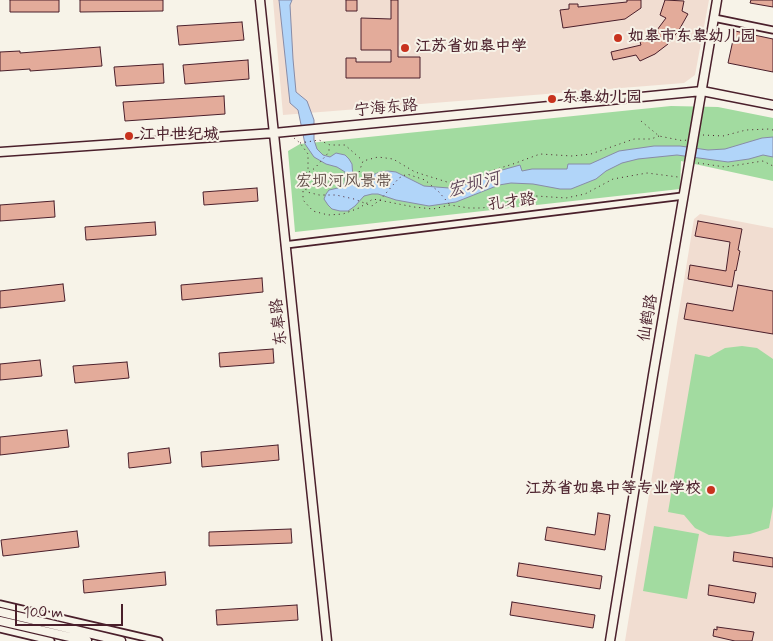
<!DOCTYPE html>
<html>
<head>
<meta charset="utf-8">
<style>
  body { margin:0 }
  #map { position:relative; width:773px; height:641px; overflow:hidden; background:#f7f3e8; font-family:Mynerve,sans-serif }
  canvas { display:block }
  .scale { position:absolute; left:15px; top:604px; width:108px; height:22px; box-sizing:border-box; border:2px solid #4a1f2b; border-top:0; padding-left:6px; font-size:15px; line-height:18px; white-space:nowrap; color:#4a1f2b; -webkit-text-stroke:4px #f7f3e8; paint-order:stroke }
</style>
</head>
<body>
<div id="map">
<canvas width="773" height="641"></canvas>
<div class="scale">100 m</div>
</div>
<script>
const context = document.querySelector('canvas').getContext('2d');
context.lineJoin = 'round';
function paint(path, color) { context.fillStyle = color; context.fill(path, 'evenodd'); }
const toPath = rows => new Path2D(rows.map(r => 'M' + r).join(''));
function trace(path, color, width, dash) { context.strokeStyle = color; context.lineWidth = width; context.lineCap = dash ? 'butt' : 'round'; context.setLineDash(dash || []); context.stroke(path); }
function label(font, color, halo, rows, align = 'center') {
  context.font = font + ' Mynerve,"LXGW WenKai TC",sans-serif'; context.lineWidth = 4; context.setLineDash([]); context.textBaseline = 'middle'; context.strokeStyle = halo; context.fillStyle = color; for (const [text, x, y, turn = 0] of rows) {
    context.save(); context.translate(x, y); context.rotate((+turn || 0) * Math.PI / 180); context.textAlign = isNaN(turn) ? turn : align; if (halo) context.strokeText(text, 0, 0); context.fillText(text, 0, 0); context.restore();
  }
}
paint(toPath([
  [273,0,709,0,695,75,684,83,283,115],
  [700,214,773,228,773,641,625,641,694,219]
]), '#f1ddd1');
paint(toPath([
  [671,106,718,107,773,118,773,181,681,161,680,189,295,232,288,151,300,144],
  [742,346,757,348,773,359,773,506,769,528,750,534,728,537,709,535,695,528,684,515,668,512,695,354,709,357,725,348],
  [654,526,699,534,687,599,643,591]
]), '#a2dba0');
const water = toPath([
  [279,0,292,0,290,5,293,59,296,92,307,101,314,120,314,140,317,149,323,155,330,157,336,153,345,155,349,159,352,164,353,178,360,180,380,172,388,171,396,172,424,186,449,188,462,186,476,181,495,172,520,165,522,171,532,169,567,169,568,164,590,164,619,151,654,146,680,146,708,150,725,149,762,138,773,137,773,157,763,155,749,159,728,162,677,155,638,159,622,163,606,171,596,179,571,189,560,189,533,184,511,183,499,185,456,202,429,206,396,200,378,194,372,194,364,196,355,206,348,211,340,211,332,209,328,205,324,199,326,194,329,190,338,188,345,183,345,172,337,167,326,164,314,157,305,144,298,110,290,103,279,0]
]);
paint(water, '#b1d5f9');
trace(water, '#888ca7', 1);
const building = toPath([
  [10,0,59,0,59,12,10,12,10,0],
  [80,0,163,0,163,11,80,12,80,0],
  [346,0,357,0,357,11,346,11,346,0],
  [391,0,398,0,398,57,420,57,420,78,346,78,346,58,356,58,356,62,391,62,391,50,361,50,361,18,391,19,391,0],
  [627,0,641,0,641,8,625,19,563,28,560,10,569,9,569,4,578,4,578,7,627,2,627,0],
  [665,0,684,1,682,11,688,14,679,30,668,44,655,54,640,61,636,55,613,60,611,52,641,45,640,42,654,34,666,18,660,15,665,0],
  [751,0,773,0,773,7,750,3,751,0],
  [242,22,244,40,179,45,177,26,242,22],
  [735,31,773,39,773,72,728,63,735,31],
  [100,47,102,66,30,71,30,69,0,71,0,52,20,51,20,53,100,47],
  [248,60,249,79,185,84,183,65,248,60],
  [163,64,164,83,116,86,114,67,163,64],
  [224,96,225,114,125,121,123,102,224,96],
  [257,188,258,201,204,205,203,192,257,188],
  [54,201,55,217,0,221,0,205,54,201],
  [698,221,742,229,738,250,740,251,736,271,735,270,732,287,688,279,690,265,726,271,730,242,695,236,698,221],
  [155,222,156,235,86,240,85,227,155,222],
  [262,278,263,292,182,300,181,285,262,278],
  [63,284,65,301,0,308,0,291,63,284],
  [738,285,773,291,773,334,684,319,687,303,733,311,738,285],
  [273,349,274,363,220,367,219,353,273,349],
  [40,360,42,376,0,380,0,364,40,360],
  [127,362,129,378,75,383,73,366,127,362],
  [67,430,69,447,0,455,0,437,67,430],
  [278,445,279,460,202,467,201,452,278,445],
  [169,448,171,463,129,468,128,453,169,448],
  [598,513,610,515,605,550,545,540,547,527,595,535,598,513],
  [291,529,292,543,209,546,209,532,291,529],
  [77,531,79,547,3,556,1,540,77,531],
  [734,552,773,558,773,567,733,561,734,552],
  [519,563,602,576,600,589,517,576,519,563],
  [165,572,166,585,84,593,83,580,165,572],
  [709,585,756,593,754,603,708,595,709,585],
  [512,602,595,615,593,628,510,615,512,602],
  [297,605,298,620,217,625,216,610,297,605],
  [717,627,754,632,752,641,735,641,713,636,714,629,717,630,717,627]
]);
paint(building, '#e3ab9a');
trace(building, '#4a1f2b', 1);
const street = toPath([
  [714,18,773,30],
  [285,245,683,196],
  [0,604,159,641],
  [0,629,51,641]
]);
const secondary = toPath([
  [260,0,327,641],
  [0,152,274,133,702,91,773,105],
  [0,612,121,641],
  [0,621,87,641],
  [610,641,653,375,717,0]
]);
trace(street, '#4a1f2b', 9);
trace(secondary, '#4a1f2b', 11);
trace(toPath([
  [641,121,659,136,684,141,686,140],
  [703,135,723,136,746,130,769,129,773,130],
  [659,136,651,139,634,139,591,154,572,156,540,154,513,164,468,178,447,182,415,172,393,159,378,157,363,161,358,175,341,181,317,183,303,187,303,200,313,211,328,215,343,214,359,208,373,199,414,207,433,209,450,205,469,208,482,208,500,205,521,196,536,196,566,198,585,194,613,179,647,173,678,177],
  [294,138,300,143,308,154,308,169,305,175],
  [300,143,319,140,330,145,345,145,362,160],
  [698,163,725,167,763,161,773,166],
  [305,175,315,168,329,152,329,147]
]), '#4a1f2b', 1, [1, 4]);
trace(street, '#f7f3e8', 5.5);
trace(secondary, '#f7f3e8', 8);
trace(toPath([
  [305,175,303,183,307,192,319,195,336,195,354,199,372,206,381,199,399,178,407,174,425,180,439,192,450,205]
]), '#4a1f2b', 1, [1, 4]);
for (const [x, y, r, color] of [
  [618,38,5,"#c8321e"],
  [405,48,5,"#c8321e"],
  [552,99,5,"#c8321e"],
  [129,136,5,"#c8321e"],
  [711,490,5,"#c8321e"]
]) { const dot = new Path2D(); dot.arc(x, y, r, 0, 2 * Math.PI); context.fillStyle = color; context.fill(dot); trace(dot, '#f7f3e8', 2); }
label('bold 16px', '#4a1f2b', '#f7f3e8', [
  ["如皋市东皋幼儿园",628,38],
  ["江苏省如皋中学",415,48],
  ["东皋幼儿园",562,99],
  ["江中世纪城",139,136],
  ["江苏省如皋中等专业学校",701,490,"right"]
], 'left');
label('16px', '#4a1f2b', '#f7f3e8', [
  ["宁海东路",386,109,-5],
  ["孔才路",512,203,-7],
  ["仙鹤路",649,318,-80],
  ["东皋路",280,322,-96]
]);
label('16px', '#604e48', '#f7f3e8', [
  ["宏坝河风景带",344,183]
]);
label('italic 18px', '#644c5e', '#f7f3e8', [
  ["宏坝河",474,186,-15]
]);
</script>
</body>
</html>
